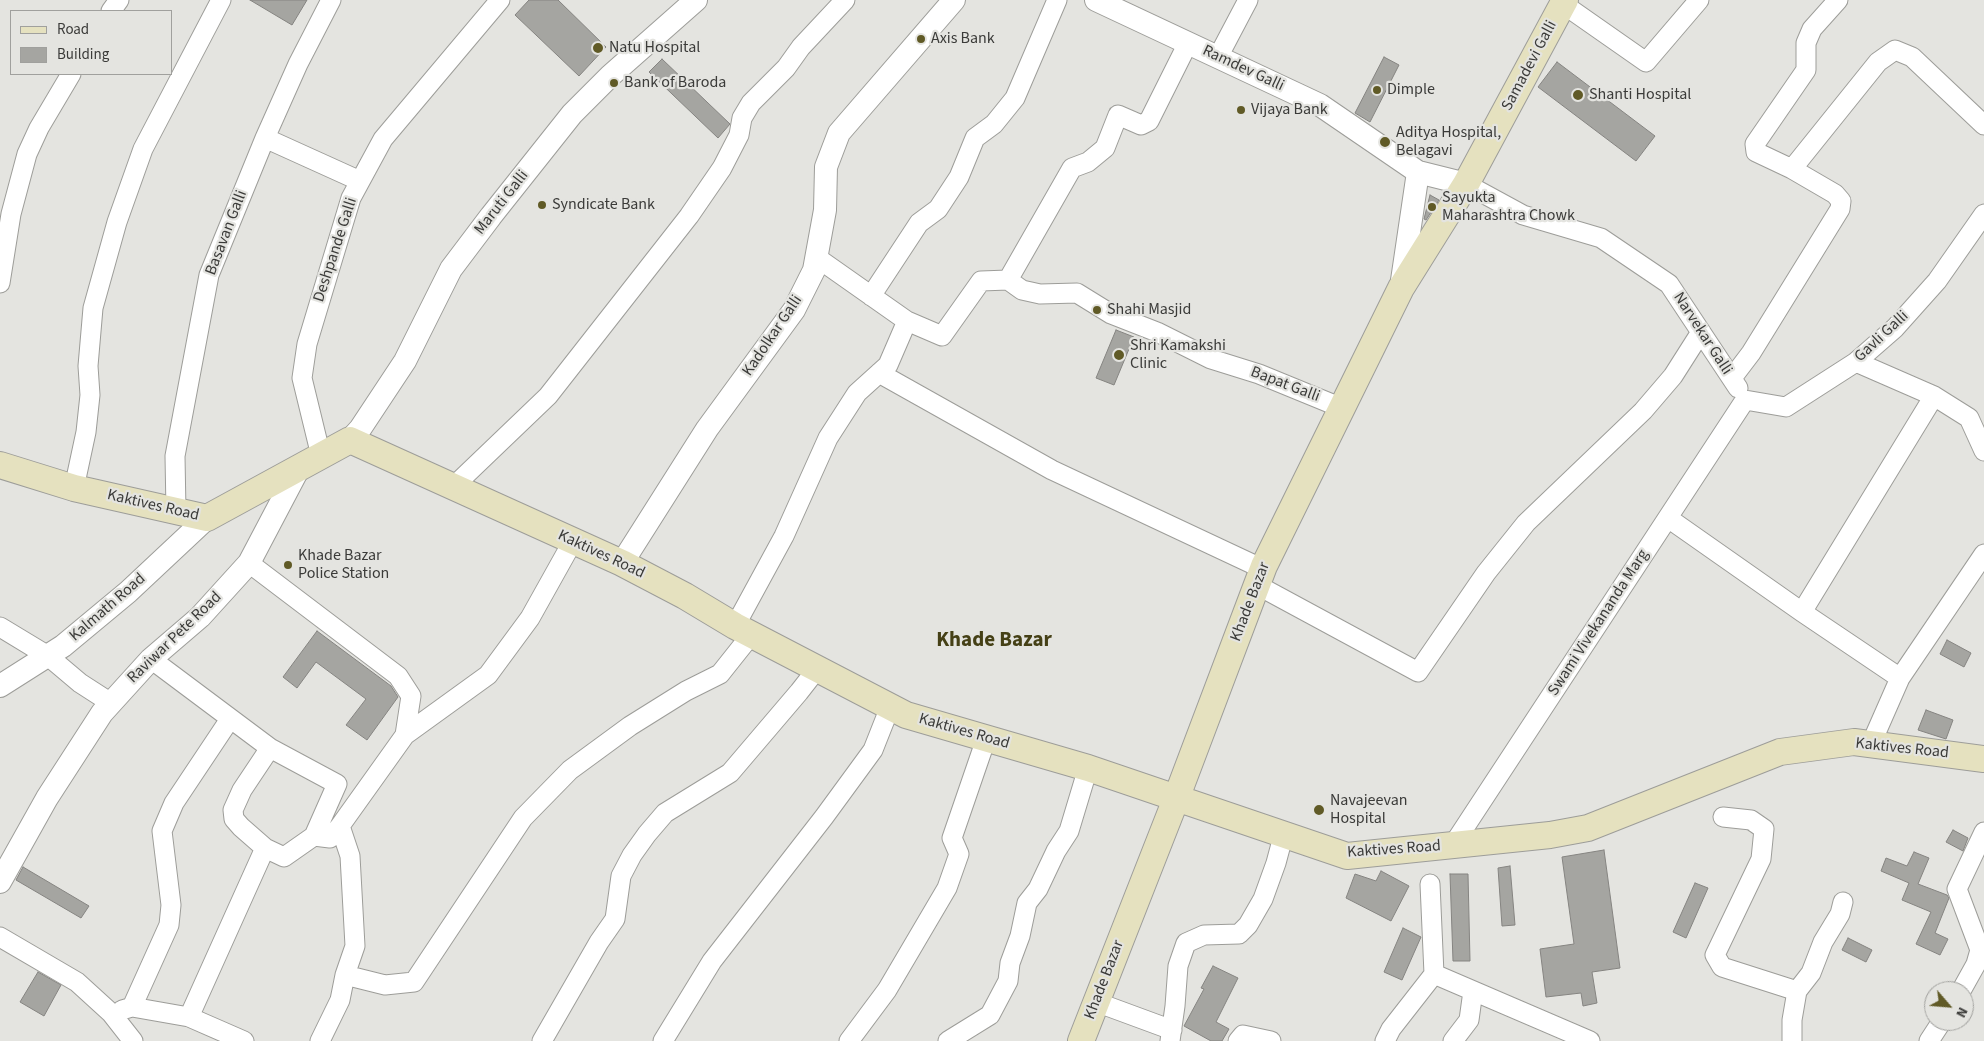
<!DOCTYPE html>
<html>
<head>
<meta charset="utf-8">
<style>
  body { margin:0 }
  #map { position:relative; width:1984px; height:1041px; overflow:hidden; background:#e4e4e0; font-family:"Source Sans 3",sans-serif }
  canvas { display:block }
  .legend { position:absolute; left:10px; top:10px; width:162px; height:65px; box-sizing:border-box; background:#e4e4e0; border:1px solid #a0a09d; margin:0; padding:6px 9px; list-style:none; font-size:15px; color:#3b3b39 }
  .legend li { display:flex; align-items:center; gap:10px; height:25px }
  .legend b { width:25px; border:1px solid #a0a09d }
  .north { position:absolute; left:1924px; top:981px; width:50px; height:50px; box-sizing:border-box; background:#e4e4e0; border:1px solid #a0a09d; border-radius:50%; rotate:117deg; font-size:14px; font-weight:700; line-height:20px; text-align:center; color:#3b3b39 }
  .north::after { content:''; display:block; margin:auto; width:18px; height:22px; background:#605a26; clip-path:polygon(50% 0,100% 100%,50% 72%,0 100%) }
</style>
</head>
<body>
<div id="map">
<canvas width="1984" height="1041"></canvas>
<ul class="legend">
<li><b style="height:6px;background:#e5e1bf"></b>Road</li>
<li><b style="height:14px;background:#a5a5a1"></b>Building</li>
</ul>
<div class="north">N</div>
</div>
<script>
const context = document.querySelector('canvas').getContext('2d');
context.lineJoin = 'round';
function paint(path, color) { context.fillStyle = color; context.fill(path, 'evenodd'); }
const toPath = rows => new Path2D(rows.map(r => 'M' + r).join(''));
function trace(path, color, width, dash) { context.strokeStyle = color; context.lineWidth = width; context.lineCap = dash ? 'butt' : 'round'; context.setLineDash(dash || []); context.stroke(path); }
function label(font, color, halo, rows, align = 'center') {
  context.font = font + ' "Source Sans 3",sans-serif'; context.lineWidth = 4.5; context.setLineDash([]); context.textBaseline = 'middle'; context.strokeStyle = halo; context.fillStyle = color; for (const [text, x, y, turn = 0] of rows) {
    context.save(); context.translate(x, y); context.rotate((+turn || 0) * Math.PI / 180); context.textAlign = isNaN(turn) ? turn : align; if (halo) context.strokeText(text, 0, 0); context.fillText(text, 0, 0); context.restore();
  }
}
const building = toPath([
  [250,0,307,0,292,25,250,0],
  [529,0,558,0,606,47,579,76,515,15,529,0],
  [1384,57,1399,65,1370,122,1355,113,1384,57],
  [662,59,730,124,718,138,649,72,662,59],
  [1557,62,1655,136,1636,161,1538,87,1557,62],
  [1430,195,1439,200,1426,220,1424,219,1430,195],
  [1116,330,1134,337,1114,385,1096,378,1116,330],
  [317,631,391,686,398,697,367,740,346,725,366,699,316,662,297,688,283,677,317,631],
  [1947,640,1971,653,1964,667,1940,654,1947,640],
  [1926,710,1953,720,1946,739,1918,730,1926,710],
  [1953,830,1968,838,1963,851,1946,842,1953,830],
  [1604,850,1620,968,1592,972,1597,1003,1583,1006,1581,993,1546,997,1540,949,1574,944,1562,857,1604,850],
  [1914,852,1929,858,1918,884,1947,895,1949,898,1935,933,1948,939,1940,955,1916,944,1931,912,1902,900,1909,883,1881,871,1886,858,1907,866,1914,852],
  [1510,866,1515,925,1502,926,1498,868,1510,866],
  [23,867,89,906,81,918,16,880,23,867],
  [1381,871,1409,886,1391,921,1346,898,1355,874,1376,881,1381,871],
  [1450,874,1468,874,1470,961,1453,961,1450,874],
  [1695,883,1708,888,1686,938,1673,932,1695,883],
  [1403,928,1421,937,1402,980,1384,972,1403,928],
  [1848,938,1872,950,1866,962,1842,950,1848,938],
  [1213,966,1238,978,1216,1022,1229,1029,1222,1041,1211,1041,1184,1026,1204,989,1201,988,1213,966],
  [38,972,61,985,44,1016,20,1002,38,972]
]);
paint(building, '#a5a5a1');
trace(building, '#858481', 1);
const minor = toPath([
  [1563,4,1646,62,1699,0],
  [111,11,119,0],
  [1218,57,1248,0],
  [265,138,360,181],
  [1792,169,1878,62,1895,50,1912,57,1984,125],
  [1466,184,1523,215,1601,238,1669,284,1738,388],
  [1008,280,1022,290,1040,294,1077,293,1111,314,1157,332,1211,359,1259,374,1342,408],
  [0,283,11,214,27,154,39,128,71,74],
  [871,296,919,223,938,209,959,177,975,138,994,124,1015,98,1057,0],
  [907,321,942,336,981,281,1008,280,1072,168,1088,162,1105,148,1118,115,1141,125,1149,121,1188,43],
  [1856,362,1934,396,1969,418,1984,451],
  [879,373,1052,470,1263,569],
  [1732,378,1751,353,1840,209,1841,201,1835,194,1792,169,1756,152,1755,144,1806,70,1806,43,1812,29,1838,0],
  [1745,400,1786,407,1856,362,1895,328,1937,281,1984,214],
  [321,456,302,378,307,344,351,198,383,139,500,0],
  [453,487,548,396,689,216,722,168,739,135,742,118,751,103,786,68,801,47,845,0],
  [74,488,86,432,90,395,88,366,93,308,117,222,143,149,221,0],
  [176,511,175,456,209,275,265,138,298,64,331,0],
  [1668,518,1802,612,1900,678],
  [249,563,398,676,411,696,405,735],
  [1257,585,1418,672,1486,573,1526,523,1643,411,1673,376,1701,332],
  [1802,612,1934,396],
  [735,626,784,536,828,438,857,393,888,365,907,321,816,257],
  [0,627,48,656,80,683,111,703],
  [151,659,270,748,242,790,233,810,234,819,241,827,265,848],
  [1871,744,1900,678,1984,554],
  [270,748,337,784,314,836],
  [1723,817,1751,820,1764,829,1761,859,1715,955,1722,967,1797,991,1811,973,1823,942,1840,914,1843,902],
  [1453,845,1745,400],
  [1430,884,1434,974,1590,1041],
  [0,937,77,982,111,1013,133,1041],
  [345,975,385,985,414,982,523,818,570,770,630,726,686,691,720,674,751,635],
  [1961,991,1976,964,1980,950,1957,889,1984,832],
  [1096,1002,1172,1030],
  [132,1007,169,925,171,905,162,831,174,803,230,719],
  [122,1010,132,1007,189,1017,244,1041],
  [189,1017,265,848,284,857,314,836,330,838,340,826],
  [320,1041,340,1000,345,975,355,946,350,856,340,826,405,735,488,675,530,618,573,541],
  [542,1041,599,942,615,919,621,876,632,855,647,834,665,813,730,773,799,692,817,669],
  [663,1041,712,961,824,817,873,750,890,707],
  [849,1041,887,990,947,888,959,854,952,838,986,739],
  [948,1041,990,1015,1008,981,1010,963,1020,936,1027,903,1038,889,1056,851,1069,831,1088,768],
  [1170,1041,1175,1006,1178,966,1186,943,1204,935,1239,934,1248,925,1263,899,1276,863,1284,833],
  [1238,1041,1243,1035,1271,1041],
  [1385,1041,1391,1029,1434,974],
  [1453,1041,1469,1020,1473,991],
  [1792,1041,1792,1020,1797,991],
  [1929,1041,1942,1021]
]);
const tertiary = toPath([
  [1096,0,1320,105,1418,172,1466,184],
  [1401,287,1418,172],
  [350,440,360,429,405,361,451,269,491,216,572,114,610,76,696,0],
  [622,563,707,429,794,310,814,270,825,210,826,167,839,133,954,0],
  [0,686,63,646,128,592,207,518],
  [0,882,47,798,102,713,151,659,200,617,249,563,299,468]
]);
const secondary = toPath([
  [0,465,74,488,207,518,350,440,622,563,685,596,735,626,906,715,1088,768,1347,856,1550,835,1588,828,1780,752,1854,742,1984,759],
  [1081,1041,1176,799,1264,566,1401,288,1466,184,1565,0]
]);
trace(minor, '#9d9d99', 21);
trace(tertiary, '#9d9d99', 24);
trace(secondary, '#9d9d99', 28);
trace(minor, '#fff', 19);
trace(tertiary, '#fff', 22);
trace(secondary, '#e5e1bf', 26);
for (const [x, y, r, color] of [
  [921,39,5,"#605a26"],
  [598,48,6,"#605a26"],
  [614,83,5,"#605a26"],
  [1377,90,5,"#605a26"],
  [1578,95,6,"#605a26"],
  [1241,110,5,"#605a26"],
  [1385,142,6,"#605a26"],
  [542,205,5,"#605a26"],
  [1432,207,5,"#605a26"],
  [1097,310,5,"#605a26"],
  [1119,355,6,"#605a26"],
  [288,565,5,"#605a26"],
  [1319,810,6,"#605a26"]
]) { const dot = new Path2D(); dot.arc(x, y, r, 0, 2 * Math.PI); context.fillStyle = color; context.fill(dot); trace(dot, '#e4e4e0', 2); }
label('16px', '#3b3b39', '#e4e4e0', [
  ["Axis Bank",931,39],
  ["Natu Hospital",609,48],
  ["Bank of Baroda",624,83],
  ["Dimple",1387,90],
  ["Shanti Hospital",1589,95],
  ["Vijaya Bank",1251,110],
  ["Aditya Hospital,",1396,133],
  ["Belagavi",1396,151],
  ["Sayukta",1442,198],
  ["Maharashtra Chowk",1442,216],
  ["Syndicate Bank",552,205],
  ["Shahi Masjid",1107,310],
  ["Shri Kamakshi",1130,346],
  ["Clinic",1130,364],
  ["Khade Bazar",298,556],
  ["Police Station",298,574],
  ["Navajeevan",1330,801],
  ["Hospital",1330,819]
], 'left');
label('16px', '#3b3b39', '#e4e4e0', [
  ["Samadevi Galli",1530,66,-62],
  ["Ramdev Galli",1243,69,25],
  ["Maruti Galli",502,203,-52],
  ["Basavan Galli",227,233,-69],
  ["Deshpande Galli",336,250,-72],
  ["Narvekar Galli",1702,334,57],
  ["Kadolkar Galli",773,336,-56],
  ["Gavli Galli",1882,337,-43],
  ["Bapat Galli",1285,385,21],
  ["Kaktives Road",153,506,13],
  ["Kaktives Road",601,555,25],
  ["Khade Bazar",1251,602,-69],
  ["Kalmath Road",108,608,-41],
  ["Swami Vivekananda Marg",1599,623,-57],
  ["Raviwar Pete Road",175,638,-44],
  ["Kaktives Road",964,732,16],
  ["Kaktives Road",1902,749,6],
  ["Kaktives Road",1394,850,-4],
  ["Khade Bazar",1105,980,-69]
]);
label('bold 21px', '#454016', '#e4e4e0', [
  ["Khade Bazar",994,641]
]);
</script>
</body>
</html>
